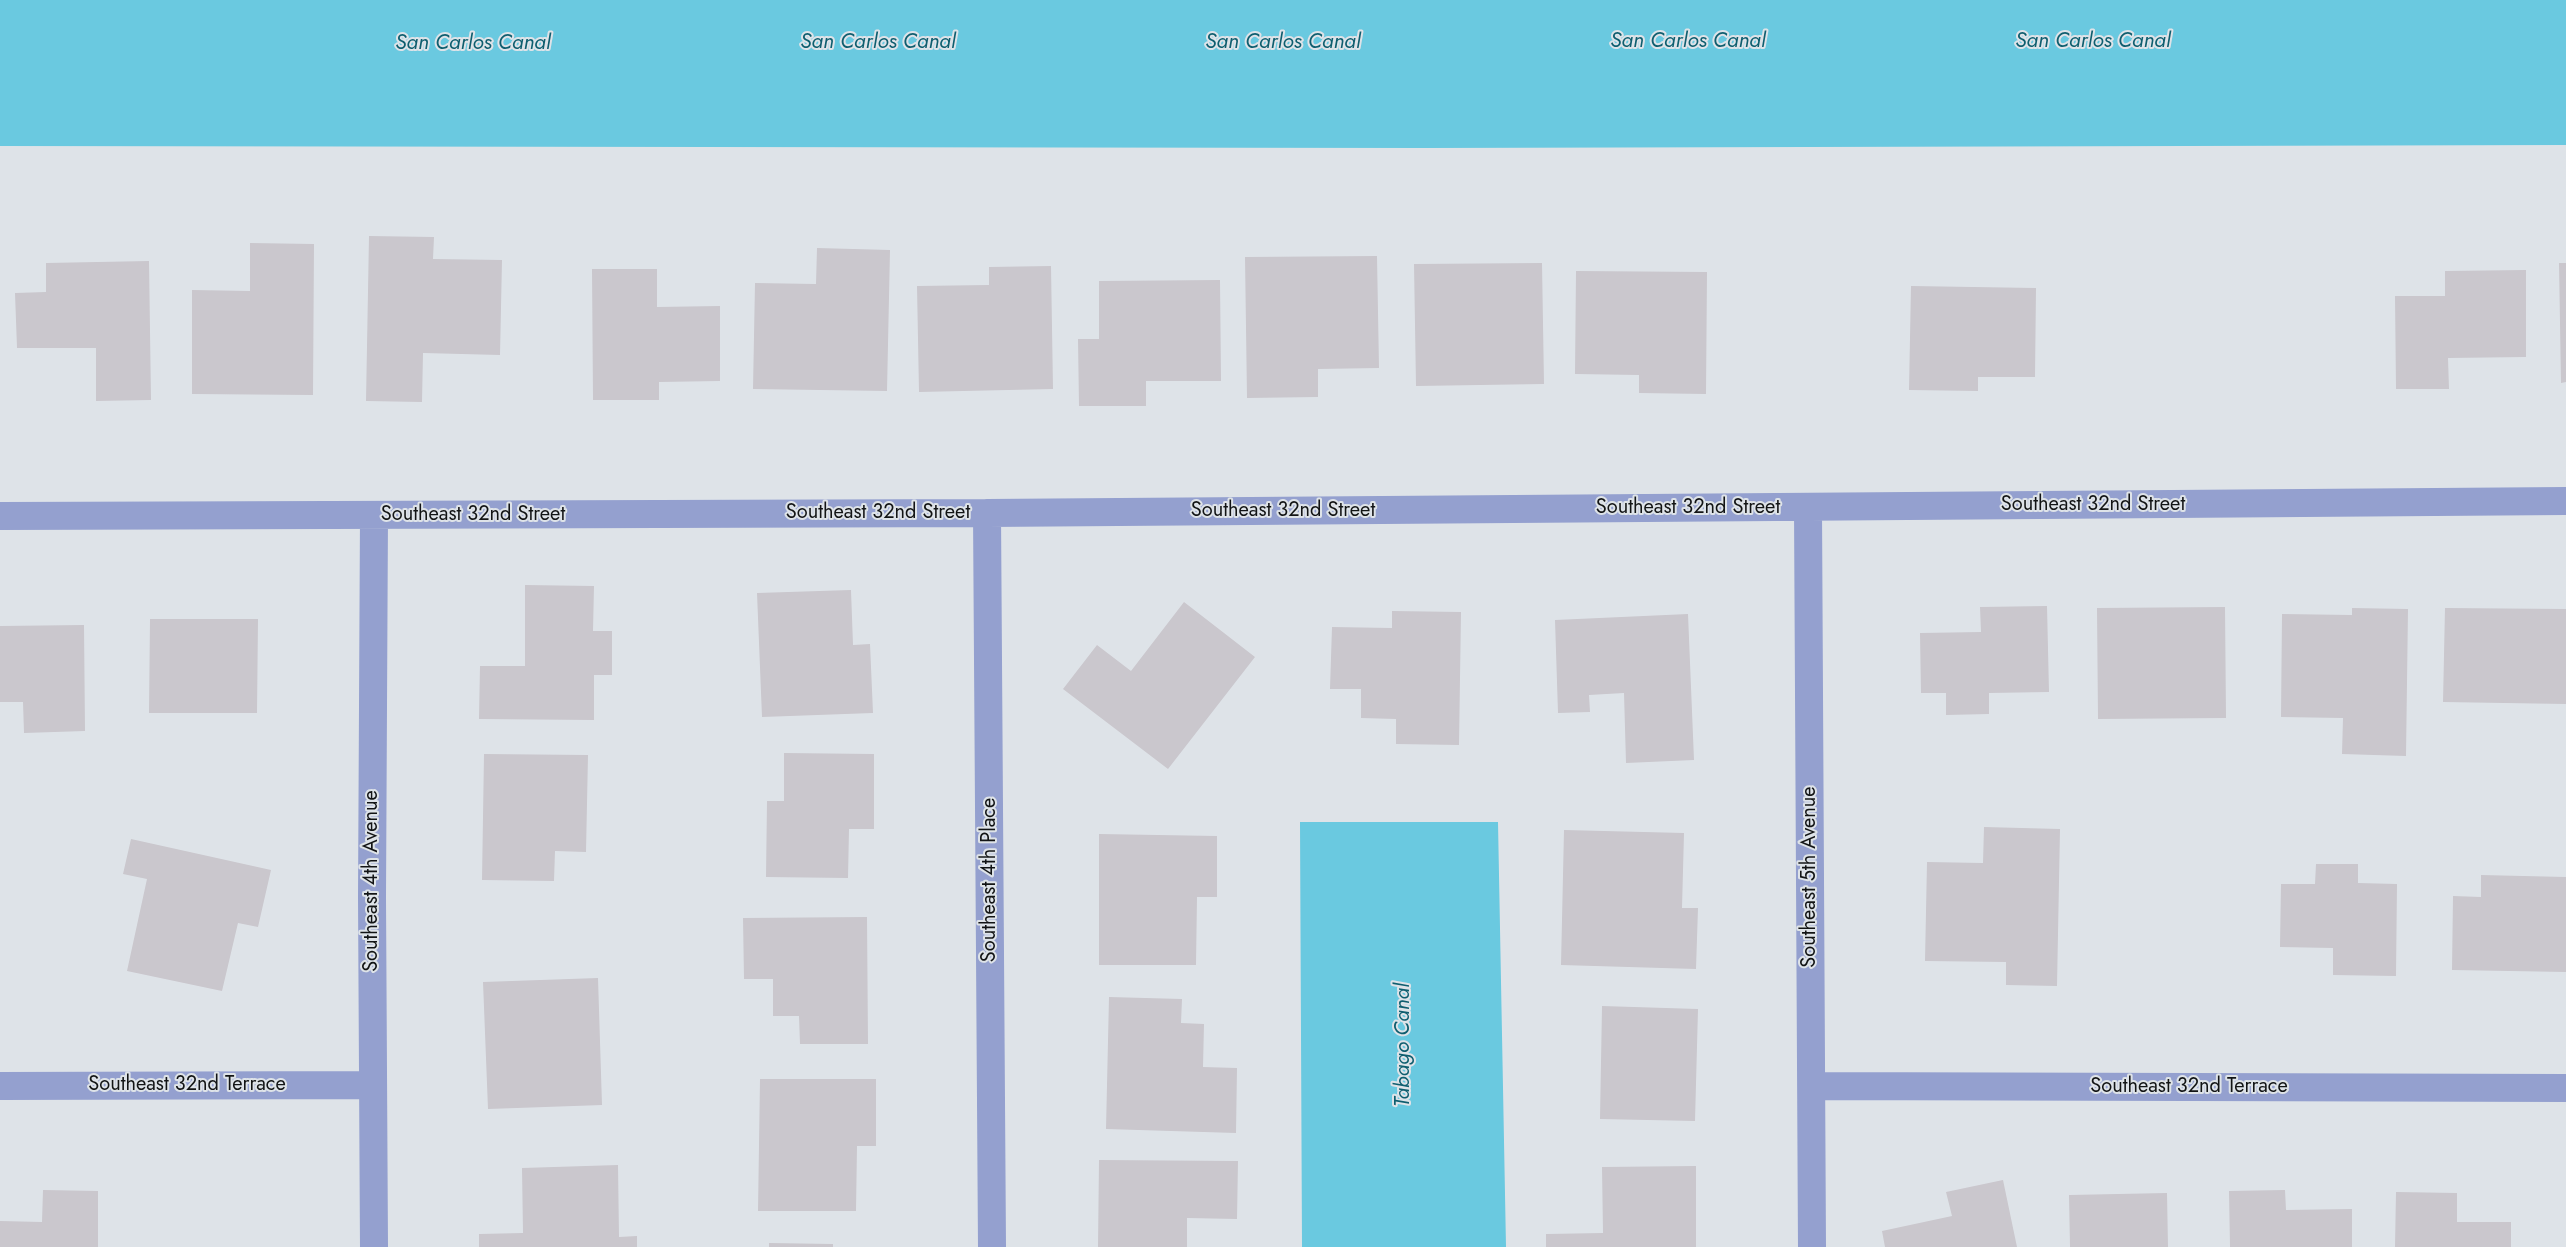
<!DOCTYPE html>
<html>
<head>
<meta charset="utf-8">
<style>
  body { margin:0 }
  canvas { display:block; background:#dee3e8 }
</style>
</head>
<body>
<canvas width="2566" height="1247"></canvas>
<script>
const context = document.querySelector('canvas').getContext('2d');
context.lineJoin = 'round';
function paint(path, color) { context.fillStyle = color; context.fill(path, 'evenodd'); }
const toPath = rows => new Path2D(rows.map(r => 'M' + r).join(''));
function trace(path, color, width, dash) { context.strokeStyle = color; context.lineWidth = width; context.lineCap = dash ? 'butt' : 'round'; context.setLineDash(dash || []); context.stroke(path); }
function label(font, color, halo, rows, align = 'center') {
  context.font = font + ' Jost,sans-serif'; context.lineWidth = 4; context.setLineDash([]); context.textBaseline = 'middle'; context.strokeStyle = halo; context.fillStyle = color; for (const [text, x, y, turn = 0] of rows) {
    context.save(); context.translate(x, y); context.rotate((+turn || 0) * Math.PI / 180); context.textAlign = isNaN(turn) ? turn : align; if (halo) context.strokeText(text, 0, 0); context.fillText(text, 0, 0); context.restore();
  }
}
paint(toPath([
  [0,0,2566,0,2566,145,1426,148,0,146],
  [1300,822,1498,822,1506,1247,1302,1247]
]), '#6ac9e0');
paint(toPath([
  [369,236,434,237,433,259,502,260,500,355,423,353,422,402,366,401],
  [250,243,314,244,313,395,192,394,192,290,250,291],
  [817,248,890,250,887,391,753,389,755,283,816,284],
  [1377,256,1379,368,1318,369,1318,397,1247,398,1245,257],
  [149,261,151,400,96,401,96,348,17,348,15,293,46,292,46,263],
  [1542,263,1544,384,1416,386,1414,264],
  [2559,263,2566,263,2566,382,2561,383],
  [1051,266,1053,389,919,392,917,286,989,285,989,267],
  [592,269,657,269,657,307,720,306,720,381,659,382,659,400,593,400],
  [2526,270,2526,357,2448,358,2449,389,2396,389,2395,296,2445,296,2445,271],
  [1576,271,1707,272,1706,394,1639,393,1639,375,1575,374],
  [1220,280,1221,381,1146,381,1146,406,1079,406,1078,339,1099,339,1099,281],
  [1911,286,2036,288,2035,377,1978,377,1978,391,1909,390],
  [525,585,594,586,593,631,612,631,612,675,594,675,594,720,479,719,480,666,525,666],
  [851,590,853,645,870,644,873,713,762,717,757,593],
  [1184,602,1255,657,1168,769,1063,689,1097,645,1131,671],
  [2047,606,2049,692,1989,693,1989,714,1946,715,1946,693,1921,693,1920,633,1981,632,1980,607],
  [2225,607,2226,718,2098,719,2097,608],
  [2352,608,2408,609,2406,756,2342,754,2343,718,2281,717,2282,614,2352,615],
  [2445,608,2566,609,2566,704,2443,702],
  [1392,611,1461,612,1459,745,1396,744,1396,719,1361,718,1361,689,1330,689,1332,627,1392,628],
  [1688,614,1694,760,1626,763,1624,693,1589,695,1590,712,1558,713,1555,620],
  [150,619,258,619,257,713,149,713],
  [84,625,85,731,24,733,23,702,0,702,0,626],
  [784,753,874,754,874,829,849,829,848,878,766,877,767,801,784,801],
  [484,754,588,755,586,852,555,851,554,881,482,880],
  [1984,827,2060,829,2057,986,2006,985,2006,962,1925,961,1927,862,1983,863],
  [1564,830,1684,833,1682,908,1698,908,1696,969,1561,965],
  [1099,834,1217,836,1217,897,1197,897,1196,965,1099,965],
  [131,839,271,870,258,927,238,923,222,991,127,971,147,879,123,874],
  [2316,864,2358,864,2358,883,2397,884,2396,976,2333,975,2333,948,2280,947,2281,884,2315,884],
  [2481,875,2566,877,2566,972,2452,970,2453,896,2481,897],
  [867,917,868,1044,800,1044,799,1016,773,1016,773,979,744,979,743,918],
  [598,978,602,1105,488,1109,483,982],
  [1109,997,1182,999,1181,1023,1204,1024,1203,1067,1237,1068,1236,1133,1106,1129],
  [1602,1006,1698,1009,1695,1121,1600,1119],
  [760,1079,876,1079,876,1146,857,1146,856,1211,758,1211],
  [1099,1160,1238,1161,1237,1219,1187,1218,1187,1247,1098,1247],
  [618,1165,619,1237,637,1236,637,1247,479,1247,479,1234,523,1233,522,1168],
  [1696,1166,1696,1247,1546,1247,1546,1234,1603,1233,1602,1167],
  [2003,1180,2017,1247,1885,1247,1882,1231,1952,1216,1946,1192],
  [43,1190,98,1191,98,1247,0,1247,0,1221,42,1222],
  [2285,1190,2286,1210,2352,1209,2352,1247,2230,1247,2229,1191],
  [2396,1192,2457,1193,2457,1222,2511,1222,2511,1247,2395,1247],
  [2167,1193,2168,1247,2070,1247,2069,1195],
  [769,1243,833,1244,833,1247,769,1247]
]), '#cac7cd');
trace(toPath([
  [1808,508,1812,1247],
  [987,513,992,1247],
  [0,516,987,513,2566,501],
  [0,1086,373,1085],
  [1812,1086,2566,1088],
  [374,1247,372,897,374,515]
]), '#94a0cf', 28);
label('20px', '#121415', '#dee3e8', [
  ["Southeast 32nd Street",2093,505],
  ["Southeast 32nd Street",1688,508],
  ["Southeast 32nd Street",1283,511],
  ["Southeast 32nd Street",878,513],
  ["Southeast 32nd Street",473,515],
  ["Southeast 5th Avenue",1810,877,-90],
  ["Southeast 4th Place",990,880,-90],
  ["Southeast 4th Avenue",372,881,-90],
  ["Southeast 32nd Terrace",187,1085],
  ["Southeast 32nd Terrace",2189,1087]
]);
label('italic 21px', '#0e5e6f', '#dee3e8', [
  ["San Carlos Canal",1688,42],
  ["San Carlos Canal",2093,42],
  ["San Carlos Canal",878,43],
  ["San Carlos Canal",1283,43],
  ["San Carlos Canal",473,44],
  ["Tabago Canal",1404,1045,-90]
]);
</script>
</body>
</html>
